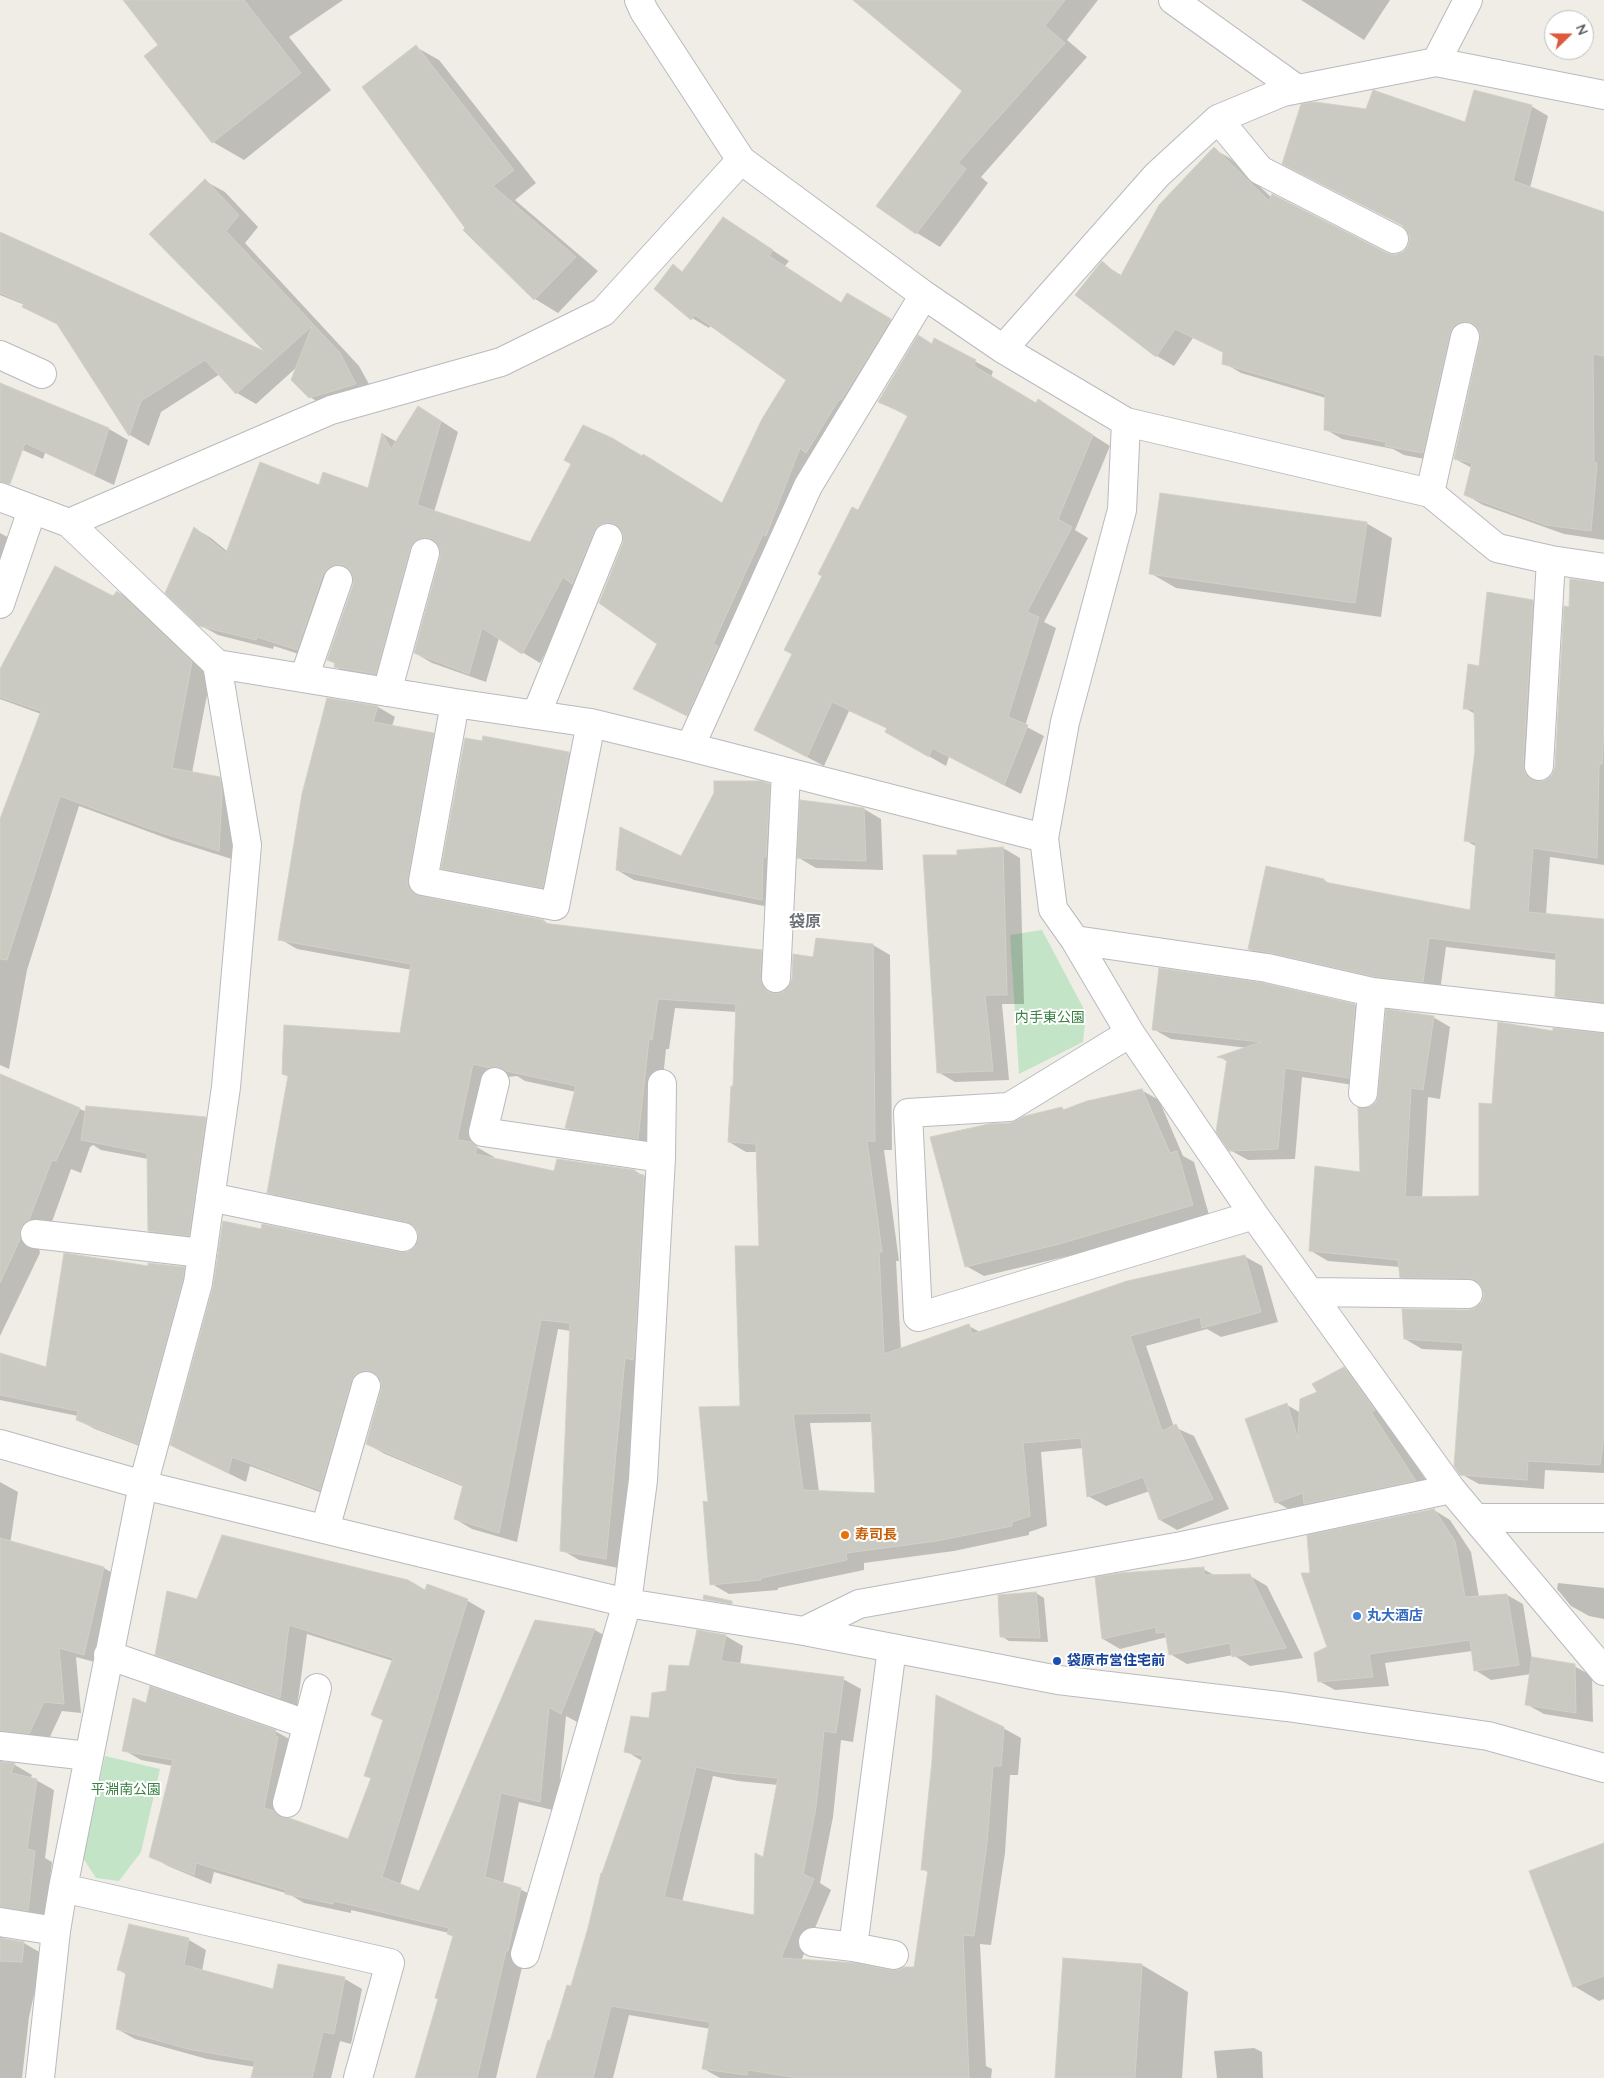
<!DOCTYPE html>
<html>
<head>
<meta charset="utf-8">
<style>
  body { margin:0 }
  #map { position:relative; width:1604px; height:2078px; overflow:hidden; background:#efede6; font-family:Quicksand,sans-serif }
  canvas { display:block }
  .north { position:absolute; left:1544px; top:10px; width:50px; height:50px; box-sizing:border-box; background:#fff; border:1px solid #bebfc1; border-radius:50%; rotate:68deg; font-size:14px; font-weight:700; line-height:20px; text-align:center; color:#5d6065 }
  .north::after { content:''; display:block; margin:auto; width:18px; height:22px; background:#df583b; clip-path:polygon(50% 0,100% 100%,50% 72%,0 100%) }
</style>
</head>
<body>
<div id="map">
<canvas width="1604" height="2078"></canvas>
<div class="north">N</div>
</div>
<script>
const context = document.querySelector('canvas').getContext('2d');
context.lineJoin = 'round';
function paint(path, color) { context.fillStyle = color; context.fill(path, 'evenodd'); }
const toPath = rows => new Path2D(rows.map(r => 'M' + r).join(''));
function trace(path, color, width, dash) { context.strokeStyle = color; context.lineWidth = width; context.lineCap = dash ? 'butt' : 'round'; context.setLineDash(dash || []); context.stroke(path); }
function label(font, color, halo, rows, align = 'center') {
  context.font = font + ' Quicksand,"Noto Sans JP",sans-serif'; context.lineWidth = 4; context.setLineDash([]); context.textBaseline = 'middle'; context.strokeStyle = halo; context.fillStyle = color; for (const [text, x, y, turn = 0] of rows) {
    context.save(); context.translate(x, y); context.rotate((+turn || 0) * Math.PI / 180); context.textAlign = isNaN(turn) ? turn : align; if (halo) context.strokeText(text, 0, 0); context.fillText(text, 0, 0); context.restore();
  }
}
paint(toPath([
  [1042,930,1086,1013,1083,1042,1019,1074,1010,935],
  [105,1756,160,1769,141,1852,119,1881,96,1878,83,1858]
]), '#c4e4c7');
paint(toPath([
  [124,0,343,0,289,37,331,90,244,160,213,142,145,56,160,45],
  [855,0,1098,0,1067,40,1087,57,981,177,988,183,940,247,917,233,878,206,964,91],
  [1301,0,1390,0,1364,40],
  [416,47,439,60,536,183,515,200,598,271,558,313,535,299,465,230,467,228],
  [1531,106,1548,116,1530,188,1604,213,1604,540,1564,534,1483,505,1466,495,1472,468,1455,459,1482,340,1481,331,1470,336,1440,462,1404,455,1393,449,1342,439,1325,429,1326,398,1241,373,1224,363,1224,353,1193,338,1174,366,1157,356,1077,294,1102,263,1122,276,1214,149,1231,159,1272,198,1386,254,1395,256,1404,253,1409,246,1411,238,1405,227,1300,173,1466,123],
  [205,181,225,192,258,227,245,243,359,366,375,395,329,409,310,397,297,367,256,404,237,393,220,374,161,412,149,446,130,435,59,325,25,305,0,295,0,234,269,355],
  [740,229,789,261,785,266,842,303,864,304,907,330,859,409,704,725,652,698,658,643,624,544,625,535,622,532,616,535,580,587,540,663,499,638,486,682,432,663,415,653,441,557,441,549,439,547,431,551,393,683,353,677,336,667,336,664,328,659,354,585,353,574,345,578,314,659,274,646,273,649,218,635,200,625,194,528,211,538,228,552,320,486,369,489,383,434,397,442,435,417,458,432,434,512,531,543,573,464,723,504,788,380,711,325,709,328,692,318,673,266,683,272],
  [935,340,993,371,991,377,1037,404,1055,411,1110,446,1075,530,1088,538,1044,622,1056,628,1025,726,1044,736,1021,794,949,757,946,766,887,732,888,729,849,711,824,766,773,739,794,654,859,512,909,417,879,401,932,345],
  [0,384,109,429,128,440,114,485,45,453,43,459,0,440],
  [1366,523,1392,538,1381,617,1176,588,1150,573],
  [0,533,20,544,0,607],
  [1604,584,1604,865,1550,857,1546,915,1604,920,1604,1009,1573,1006,1556,996,1557,960,1446,947,1440,991,1266,959,1249,949,1324,880,1332,885,1471,911,1477,847,1465,840,1476,750,1475,714,1465,708,1480,667,1533,601,1550,611,1540,776,1541,782,1546,781,1553,776,1556,767,1571,608],
  [118,592,137,603,211,674,192,773,219,778,239,790,238,861,171,840,79,806,27,970,9,1069,0,1065,0,821,41,714,0,699,0,671,113,597],
  [328,699,378,707,395,717,392,726,433,734,451,744,425,889,426,898,544,921,550,925,761,951,779,962,779,994,783,993,814,958,873,945,890,955,892,1150,884,1150,899,1261,896,1261,901,1350,969,1326,980,1332,1244,1256,1262,1266,1278,1322,1221,1337,1207,1329,1146,1346,1174,1427,1194,1436,1229,1509,1177,1530,1160,1520,1150,1491,1106,1506,1088,1496,1083,1448,1041,1452,1047,1526,1029,1532,1029,1535,954,1551,864,1563,864,1570,778,1588,778,1590,729,1594,712,1584,710,1503,742,1408,761,1247,757,1152,746,1152,729,1142,735,1087,737,1012,675,1008,669,1049,666,1049,656,1148,584,1138,566,1128,576,1092,525,1081,517,1076,508,1077,491,1073,475,1146,494,1157,493,1159,554,1172,635,1171,662,1187,623,1569,579,1560,562,1550,571,1331,558,1329,517,1542,472,1529,455,1519,464,1487,385,1454,367,1444,382,1390,382,1380,373,1384,338,1499,250,1466,246,1482,189,1454,400,1254,408,1253,415,1249,420,1240,418,1230,286,1202,269,1192,401,1034,412,970,297,949,280,939],
  [873,1422,877,1495,819,1492,810,1423],
  [484,737,569,753,586,763,560,897,460,878,442,868],
  [769,785,787,795,779,909,634,880,617,870,681,858],
  [864,809,881,819,883,870,816,868,799,858],
  [1003,848,1020,858,1024,1004,1002,1004,1009,1080,955,1082,938,1072,958,857],
  [1355,1005,1372,1015,1366,1087,1302,1077,1295,1159,1248,1160,1230,1150,1228,1062,1220,1057,1248,1048,1171,1039,1153,1029],
  [1433,1017,1450,1027,1440,1099,1428,1097,1422,1198,1480,1197,1493,1105,1554,1032,1604,1035,1604,1473,1545,1470,1544,1489,1479,1484,1461,1474,1464,1351,1422,1349,1405,1339,1476,1309,1483,1302,1485,1294,1483,1287,1418,1287,1401,1277,1400,1267,1328,1261,1311,1251,1361,1173,1370,1108,1377,1102],
  [23,1085,87,1112,206,1118,224,1129,208,1246,168,1241,149,1230,148,1159,101,1150,93,1145,90,1147,81,1173,71,1169,49,1230,38,1243,40,1253,0,1336,0,1150],
  [1141,1090,1159,1100,1183,1156,1194,1162,1209,1215,1077,1254,984,1276,966,1266,1011,1124,1062,1108,1065,1110],
  [150,1267,184,1268,201,1278,155,1452,95,1429,78,1420,78,1416,0,1400,0,1355,47,1369],
  [1344,1368,1361,1378,1432,1490,1294,1512,1276,1502,1287,1405,1301,1413],
  [0,1482,18,1492,9,1551,0,1551],
  [1434,1510,1450,1520,1471,1552,1479,1597,1507,1595,1523,1604,1532,1659,1574,1666,1592,1676,1593,1722,1544,1714,1526,1704,1531,1674,1491,1680,1475,1670,1472,1651,1385,1663,1389,1686,1335,1690,1319,1681,1329,1648,1312,1574],
  [49,1553,104,1568,121,1578,102,1664,76,1657,81,1713,62,1711,47,1743,2,1754,3,1762,15,1765,32,1775,30,1779,36,1780,54,1790,45,1858,52,1862,45,1920,2,1930,3,1940,24,1943,41,1953,38,1977,29,2017,22,2078,0,2078,0,1611],
  [1203,1569,1216,1576,1250,1576,1267,1586,1303,1658,1250,1666,1233,1655,1187,1664,1170,1654,1167,1637,1120,1649,1103,1639],
  [1558,1583,1604,1588,1604,1619,1589,1616,1571,1606,1557,1589],
  [428,1586,468,1601,485,1611,400,1885,420,1892,536,1621,595,1630,612,1640,579,1723,566,1716,557,1811,519,1802,503,1884,520,1889,538,1899,496,2078,418,2078,440,2000,454,1937,449,1933,351,1910,351,1913,304,1903,289,1894,214,1872,211,1884,168,1866,150,1856,173,1766,141,1760,124,1750,147,1704,275,1731,293,1741,295,1748,282,1817,349,1840,372,1779,366,1775,384,1721,373,1715,393,1661,307,1634,297,1707,174,1664,157,1654,198,1601,426,1591],
  [1036,1593,1044,1598,1048,1642,1009,1641,1001,1636],
  [726,1636,743,1646,740,1665,843,1679,861,1689,853,1742,841,1740,833,1817,820,1883,831,1890,801,1961,891,1972,915,1969,929,1873,923,1869,1003,1728,1021,1738,1018,1775,1010,1775,1005,1853,991,1945,980,1944,986,2066,992,2069,991,2078,720,2078,704,2069,711,2029,629,2015,613,2078,537,2078,572,1988,603,1874,642,1761,626,1751,650,1719,667,1692,690,1667],
  [713,1776,738,1781,778,1785,755,1917,682,1902],
  [1604,1844,1604,1999,1599,2001,1574,1986],
  [189,1940,206,1950,202,1971,274,1990,279,1965,345,1979,362,1989,351,2044,340,2041,331,2078,253,2078,255,2067,207,2059,135,2039,117,2029,127,1975,119,1970],
  [1142,1965,1188,1992,1182,2078,1056,2078],
  [1254,2048,1262,2052,1263,2078,1217,2078,1214,2051]
]), '#0003');
const building = toPath([
  [123,0,244,0,301,73,212,143,144,56,158,45,123,0],
  [853,0,1065,0,1045,26,1065,43,958,163,966,169,916,234,876,206,962,91,853,0],
  [416,45,514,170,493,186,576,257,534,300,463,230,465,228,362,87,416,45],
  [1373,90,1465,122,1474,90,1532,105,1513,181,1604,212,1604,356,1593,354,1594,462,1597,463,1591,531,1546,525,1464,495,1472,463,1454,459,1480,340,1480,332,1475,325,1469,322,1460,322,1453,327,1450,334,1423,453,1385,446,1386,442,1324,430,1325,394,1222,364,1223,352,1175,329,1156,357,1075,295,1102,261,1120,277,1159,205,1214,147,1269,201,1272,194,1387,253,1395,255,1403,252,1408,246,1410,238,1407,231,1402,225,1282,164,1301,104,1315,102,1366,109,1373,90],
  [205,179,239,215,226,231,340,353,356,384,309,398,291,380,312,326,236,394,205,360,141,401,129,436,57,324,22,307,24,303,0,293,0,232,264,351,149,234,205,179],
  [723,217,773,250,769,256,841,303,847,293,891,319,842,399,838,401,806,453,800,448,766,536,763,534,713,644,718,646,687,716,633,689,657,644,599,603,623,543,623,535,621,529,613,523,605,523,599,525,594,532,572,584,563,577,522,654,482,628,469,674,414,653,440,557,440,550,436,542,429,538,422,538,414,542,410,549,376,674,334,667,335,663,327,660,353,585,353,578,350,570,344,565,335,565,327,569,323,574,297,650,257,637,256,640,199,626,165,593,194,527,226,553,260,462,319,485,323,472,368,488,382,433,391,449,418,406,441,421,417,505,530,542,571,464,564,460,583,425,612,438,642,456,643,454,722,503,762,419,786,380,695,315,691,320,654,289,673,264,682,272,723,217],
  [918,335,932,344,934,338,976,360,974,366,1036,403,1038,399,1093,435,1058,519,1072,527,1027,612,1039,617,1008,717,1028,725,1004,785,932,748,929,757,885,732,887,728,832,702,807,757,754,730,792,654,784,650,822,576,818,574,852,507,858,510,908,415,878,402,918,335],
  [0,383,109,428,94,475,25,443,10,484,0,482,0,383],
  [1160,493,1367,522,1355,603,1149,574,1160,493],
  [55,566,113,596,117,591,192,662,172,768,220,777,222,792,219,851,150,829,60,796,7,960,0,959,0,819,41,711,0,697,0,669,55,566],
  [1570,579,1604,583,1604,722,1602,764,1599,764,1597,858,1533,848,1528,912,1604,919,1604,1002,1555,997,1556,953,1429,938,1423,982,1375,977,1270,953,1248,949,1266,866,1324,879,1324,882,1470,910,1476,842,1464,841,1475,750,1474,709,1463,709,1468,664,1479,666,1487,592,1533,600,1523,765,1525,773,1530,779,1539,782,1546,780,1552,775,1555,767,1564,606,1569,607,1570,579],
  [327,698,378,706,373,722,434,733,408,878,408,887,413,893,420,896,544,920,543,923,762,950,760,977,762,985,767,991,775,994,783,992,789,986,792,979,793,954,813,957,816,938,873,944,875,1141,867,1141,882,1252,879,1252,884,1354,969,1324,972,1334,1127,1281,1245,1255,1261,1312,1202,1328,1200,1317,1130,1336,1162,1431,1176,1424,1213,1499,1159,1520,1143,1477,1087,1497,1081,1438,1023,1443,1030,1516,1012,1522,1012,1526,936,1541,846,1553,847,1560,761,1578,761,1580,710,1585,703,1501,708,1502,699,1407,740,1406,735,1246,759,1246,756,1144,728,1142,731,1086,733,1086,736,1004,658,999,652,1040,649,1039,638,1139,565,1128,576,1086,506,1071,498,1067,490,1068,473,1064,457,1140,472,1142,477,1146,475,1154,554,1171,557,1159,635,1170,635,1174,644,1175,635,1349,633,1360,625,1358,606,1559,560,1551,570,1323,541,1320,499,1533,454,1519,463,1485,366,1444,381,1390,381,1382,378,1376,370,1371,362,1371,356,1374,351,1382,320,1490,232,1457,228,1473,170,1445,213,1287,223,1221,261,1229,262,1224,400,1252,407,1252,414,1248,418,1240,418,1232,414,1226,406,1222,267,1193,288,1076,282,1074,284,1025,400,1033,411,964,278,940,302,794,327,698],
  [871,1413,875,1493,803,1490,793,1414,871,1413],
  [483,736,569,752,543,888,441,869,465,738,482,741,483,736],
  [714,781,761,781,770,784,766,857,763,857,762,900,616,870,620,827,681,856,714,793,714,781],
  [800,800,864,808,866,861,797,858,800,800],
  [1003,847,1007,995,985,995,993,1071,937,1073,923,855,957,855,957,850,1003,847],
  [1159,968,1264,983,1355,1004,1349,1078,1285,1068,1278,1149,1229,1151,1216,1132,1227,1059,1217,1057,1261,1042,1152,1030,1159,968],
  [1386,1009,1434,1016,1423,1090,1411,1088,1405,1197,1479,1196,1479,1103,1492,1104,1498,1022,1553,1031,1553,1028,1604,1033,1604,1435,1600,1465,1528,1461,1527,1480,1460,1475,1454,1466,1463,1343,1404,1339,1402,1309,1468,1310,1475,1308,1482,1302,1484,1294,1481,1286,1476,1280,1468,1278,1400,1278,1398,1260,1309,1251,1315,1166,1360,1172,1358,1107,1370,1107,1376,1102,1378,1095,1386,1009],
  [0,1074,80,1108,56,1161,52,1160,29,1220,22,1225,20,1232,20,1239,0,1283,0,1074],
  [1142,1089,1170,1153,1177,1151,1193,1205,1059,1244,965,1267,930,1137,989,1124,1010,1123,1025,1116,1062,1107,1063,1110,1087,1101,1142,1089],
  [86,1106,206,1117,189,1236,148,1231,147,1153,81,1140,86,1106],
  [64,1253,148,1266,148,1263,185,1267,183,1280,138,1444,76,1420,78,1411,0,1395,0,1353,46,1367,64,1253],
  [1344,1367,1375,1410,1371,1412,1416,1481,1304,1504,1303,1493,1275,1503,1245,1419,1287,1403,1298,1439,1300,1399,1317,1392,1312,1384,1344,1367],
  [1434,1509,1455,1541,1465,1597,1507,1594,1519,1665,1474,1671,1470,1640,1369,1654,1373,1677,1318,1682,1314,1653,1327,1647,1301,1573,1310,1573,1307,1535,1434,1509],
  [222,1535,408,1580,425,1590,427,1584,468,1599,382,1877,419,1891,535,1620,595,1629,561,1714,549,1707,540,1802,501,1793,485,1877,521,1888,508,1951,506,1951,477,2078,415,2078,438,1999,435,1998,453,1936,447,1934,449,1928,334,1901,333,1904,285,1894,286,1890,196,1863,194,1875,149,1857,173,1760,122,1751,133,1698,146,1703,150,1686,276,1730,275,1736,278,1737,264,1808,274,1811,283,1818,289,1818,348,1839,371,1778,364,1776,383,1720,371,1715,393,1658,289,1625,280,1698,155,1655,167,1591,197,1599,222,1535],
  [0,1538,104,1567,84,1655,59,1648,64,1704,44,1702,29,1734,0,1731,0,1538],
  [1204,1567,1204,1575,1250,1574,1286,1648,1232,1657,1230,1643,1169,1655,1165,1632,1156,1633,1156,1627,1102,1639,1095,1577,1121,1573,1204,1567],
  [1036,1592,1040,1638,1000,1637,998,1595,1036,1592],
  [704,1595,732,1601,732,1604,703,1599,704,1595],
  [697,1630,726,1635,721,1661,844,1677,836,1733,824,1731,816,1807,803,1874,814,1879,781,1958,856,1963,891,1970,899,1970,904,1967,914,1967,928,1870,921,1870,932,1761,936,1695,1004,1727,1001,1766,993,1766,987,1843,974,1936,963,1935,969,2078,798,2078,748,2070,747,2075,702,2069,710,2022,611,2006,593,2078,536,2078,548,2040,550,2041,567,1985,571,1986,588,1928,601,1873,602,1873,643,1756,624,1752,631,1716,649,1718,652,1693,666,1691,669,1665,689,1666,697,1630],
  [696,1767,719,1772,778,1778,763,1857,755,1853,754,1915,664,1897,696,1767],
  [1532,1657,1575,1664,1576,1713,1525,1705,1532,1657],
  [0,1762,15,1763,11,1773,37,1779,27,1849,35,1851,28,1911,0,1907,0,1762],
  [1604,1843,1604,1976,1573,1987,1529,1871,1604,1843],
  [129,1924,189,1938,184,1965,273,1989,278,1964,345,1977,334,2034,323,2032,312,2078,251,2078,255,2061,188,2049,116,2029,126,1972,117,1970,129,1924],
  [0,1938,24,1942,22,1962,0,1961,0,1938],
  [1063,1958,1142,1964,1135,2078,1055,2078,1063,1958]
]);
paint(building, '#cac9c2');
trace(building, '#d3d0c4', 1);
const minor = toPath([
  [639,0,644,11,741,160,924,295,1003,349,1126,422,1430,493,1497,548,1551,560,1604,568],
  [1173,0,1297,89],
  [1436,62,1468,0],
  [1218,119,1260,170,1394,239],
  [1003,349,1157,175,1218,119,1283,92,1436,62,1604,95],
  [0,355,42,374],
  [1430,493,1465,337],
  [0,497,69,523,217,664,455,703,591,723,690,747,1044,838,1053,909,1075,940,1130,1033,1254,1215,1451,1489,1604,1671],
  [69,523,331,410,501,362,603,312,741,160],
  [0,604,32,510],
  [304,678,338,580],
  [387,692,425,553],
  [455,703,423,881,555,906,591,723],
  [536,715,608,538],
  [690,747,808,486,924,295],
  [1539,766,1551,560],
  [1044,838,1065,722,1122,510,1126,422],
  [1075,940,1267,968,1372,992,1604,1018],
  [776,978,786,772],
  [1130,1033,1009,1107,908,1113,918,1317,1254,1215],
  [495,1082,483,1132,661,1158],
  [1363,1093,1372,992],
  [210,1197,403,1237],
  [35,1234,202,1253],
  [1310,1292,1468,1294],
  [0,1444,143,1485,627,1603,804,1631,1058,1680,1287,1707,1488,1736,1604,1768],
  [1477,1518,1604,1518],
  [325,1529,366,1386],
  [804,1631,859,1604,1182,1546,1451,1489],
  [892,1648,853,1947,894,1955],
  [108,1655,306,1724],
  [0,1746,88,1756],
  [287,1803,317,1688],
  [63,1888,390,1963,358,2078],
  [0,1922,56,1931],
  [813,1942,853,1947],
  [525,1954,627,1603,643,1480,661,1158,662,1084],
  [40,2078,56,1931,63,1888,143,1485,198,1283,226,1087,247,845,217,664]
]);
trace(minor, '#b8babe', 30);
trace(minor, '#fff', 28);
for (const [x, y, r, color] of [
  [845,1535,5,"#e8710a"],
  [1357,1616,5,"#3f7fe0"],
  [1057,1661,5,"#1a4fb4"]
]) { const dot = new Path2D(); dot.arc(x, y, r, 0, 2 * Math.PI); context.fillStyle = color; context.fill(dot); trace(dot, '#fff', 2); }
label('14px', '#398043', '#fff', [
  ["内手東公園",1050,1018],
  ["平淵南公園",126,1790]
]);
label('bold 14px', '#c56008', '#fff', [
  ["寿司長",855,1535]
], 'left');
label('bold 14px', '#366cbe', '#fff', [
  ["丸大酒店",1367,1616]
], 'left');
label('bold 14px', '#164399', '#fff', [
  ["袋原市営住宅前",1067,1661]
], 'left');
label('bold 16px', '#6e7277', '#fff', [
  ["袋原",805,922]
]);
</script>
</body>
</html>
